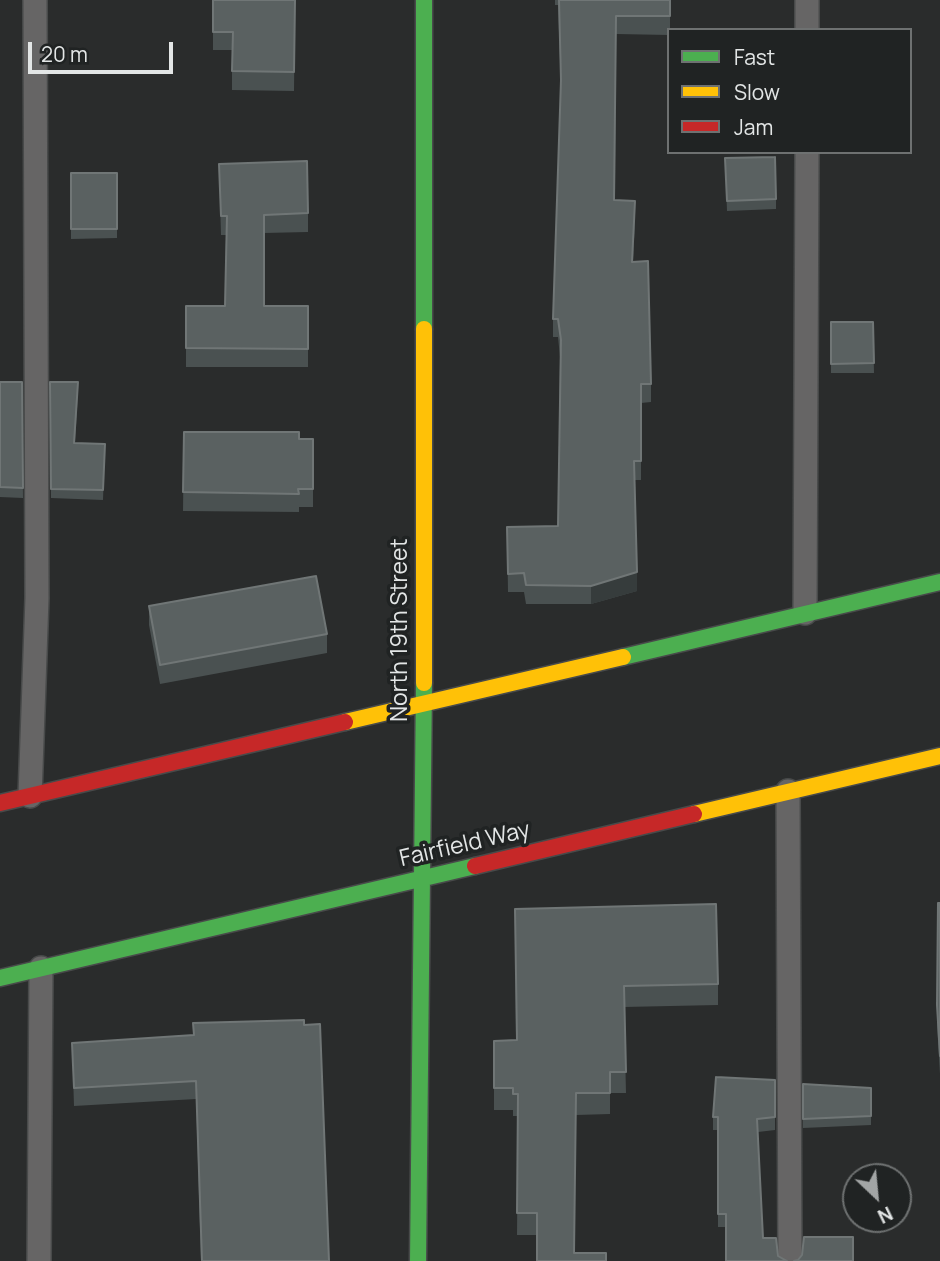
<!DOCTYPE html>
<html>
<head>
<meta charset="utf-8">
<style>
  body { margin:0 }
  #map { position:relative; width:940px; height:1261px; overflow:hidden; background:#2a2c2c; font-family:Manrope,sans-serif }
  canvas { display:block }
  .legend { position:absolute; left:667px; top:28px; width:245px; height:126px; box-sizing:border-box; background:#202323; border:2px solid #6e7171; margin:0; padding:9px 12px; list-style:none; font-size:21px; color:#e3e6e6 }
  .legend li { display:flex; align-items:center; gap:14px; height:35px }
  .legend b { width:35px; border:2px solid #6e7171 }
  .north { position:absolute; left:842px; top:1163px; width:70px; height:70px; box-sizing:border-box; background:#202323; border:2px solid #6e7171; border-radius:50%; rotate:154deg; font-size:19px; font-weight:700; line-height:28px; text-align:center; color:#e3e6e6 }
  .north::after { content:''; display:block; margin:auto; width:24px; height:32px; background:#a2a5a5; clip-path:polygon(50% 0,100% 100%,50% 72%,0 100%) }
  .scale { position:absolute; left:28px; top:42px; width:145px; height:32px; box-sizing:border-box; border:4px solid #e3e6e6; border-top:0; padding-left:9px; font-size:21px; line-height:24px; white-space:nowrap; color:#e3e6e6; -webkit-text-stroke:5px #202323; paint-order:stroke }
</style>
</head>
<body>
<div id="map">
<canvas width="940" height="1261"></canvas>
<ul class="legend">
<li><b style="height:9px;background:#4caf50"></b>Fast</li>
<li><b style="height:9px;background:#ffc107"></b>Slow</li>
<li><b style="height:9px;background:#c62828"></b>Jam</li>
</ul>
<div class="north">N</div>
<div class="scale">20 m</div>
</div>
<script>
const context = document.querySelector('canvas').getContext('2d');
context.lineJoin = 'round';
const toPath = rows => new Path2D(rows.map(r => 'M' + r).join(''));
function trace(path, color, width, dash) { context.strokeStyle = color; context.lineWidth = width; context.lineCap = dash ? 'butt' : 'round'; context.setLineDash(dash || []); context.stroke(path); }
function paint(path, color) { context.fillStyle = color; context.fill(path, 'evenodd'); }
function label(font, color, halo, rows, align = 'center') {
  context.font = font + ' Manrope,sans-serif'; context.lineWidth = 7; context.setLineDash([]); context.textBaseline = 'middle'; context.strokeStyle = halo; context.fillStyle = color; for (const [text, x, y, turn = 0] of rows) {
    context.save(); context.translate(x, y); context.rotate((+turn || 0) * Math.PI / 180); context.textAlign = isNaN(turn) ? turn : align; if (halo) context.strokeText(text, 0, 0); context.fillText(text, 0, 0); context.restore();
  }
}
const lane = toPath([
  [807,30,807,0],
  [805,613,807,152],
  [788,791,790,1261],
  [30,796,37,598,35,0],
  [39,1261,41,968]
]);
const fast = toPath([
  [424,0,424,329],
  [623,657,940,582],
  [0,978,475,866],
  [418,1261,424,683]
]);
const slow = toPath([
  [424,329,424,683],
  [345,722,623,657],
  [694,814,940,756]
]);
const jam = toPath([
  [0,803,345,722],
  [475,866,694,814]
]);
trace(lane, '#484a4a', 26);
trace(fast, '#484a4a', 19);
trace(slow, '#484a4a', 19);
trace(jam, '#484a4a', 19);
trace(lane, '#666565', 23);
trace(fast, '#4caf50', 16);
trace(slow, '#ffc107', 16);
trace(jam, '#c62828', 16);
paint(toPath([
  [213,0,295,0,294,91,232,90,232,50,213,50],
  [555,0,670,0,670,30,669,30,669,35,616,34,615,200,635,219,633,262,651,384,651,402,641,403,641,480,635,480,637,591,591,604,526,604,524,592,508,592,507,527,558,526,560,357,558,337,553,337,553,319,561,89,558,5,555,5],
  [725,158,776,199,776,209,727,211],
  [219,164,308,213,308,232,264,233,264,306,308,306,308,367,186,367,186,306,225,306,226,235,221,235],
  [71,173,117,173,117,238,71,239],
  [831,322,873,322,874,373,831,373],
  [0,382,22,382,23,498,0,497],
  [50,382,78,392,75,443,105,444,103,500,51,498],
  [184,432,313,439,313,507,299,507,299,512,183,511],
  [149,606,327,634,327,653,160,684,149,625],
  [938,903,940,903,940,1074,937,1024],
  [515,909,718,984,718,1005,624,1007,626,1093,610,1093,610,1114,576,1115,537,1261,537,1235,517,1235,518,1116,513,1116,513,1110,494,1110,494,1041,516,1040],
  [304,1025,329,1261,201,1261,196,1099,74,1106,72,1043,193,1035],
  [775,1080,775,1130,758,1132,763,1238,778,1256,726,1227,718,1227,718,1130,713,1130,713,1117],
  [803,1084,871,1088,871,1125,803,1128]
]), '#4a5151');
paint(toPath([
  [635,201,635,219,632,280,632,262],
  [637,572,637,591,591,604,591,586]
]), '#363c3c');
const building = toPath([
  [213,0,295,0,294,72,232,71,233,32,213,32,213,0],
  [559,0,670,0,670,16,616,16,614,200,635,201,632,262,648,261,651,384,641,384,641,461,634,461,637,572,591,586,526,585,524,573,508,574,507,527,558,526,561,340,558,319,553,319,561,80,559,0],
  [775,157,776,199,727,201,725,158,775,157],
  [307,161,308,213,264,215,264,306,308,306,308,349,186,348,186,306,225,306,227,216,221,216,219,164,307,161],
  [71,173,117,173,117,229,71,229,71,173],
  [831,322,873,322,874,363,831,364,831,322],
  [0,382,22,382,23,488,0,487,0,382],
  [50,382,78,382,74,443,105,444,103,490,51,489,50,382],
  [184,432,299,432,299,439,313,439,313,489,298,489,299,494,183,492,184,432],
  [316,576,327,634,160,665,149,606,316,576],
  [938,903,940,903,940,1056,937,1005,938,903],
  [716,904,718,984,624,986,626,1072,610,1072,610,1093,576,1093,574,1253,606,1253,606,1261,537,1261,537,1213,517,1213,518,1094,513,1094,513,1088,494,1088,494,1041,517,1040,515,909,716,904],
  [304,1020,304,1025,320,1024,329,1261,202,1261,196,1081,74,1088,72,1043,194,1035,193,1023,304,1020],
  [716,1077,775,1080,775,1117,757,1119,763,1238,776,1238,778,1256,787,1261,726,1261,726,1214,718,1214,718,1117,713,1117,716,1077],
  [803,1084,871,1088,871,1116,803,1119,803,1084],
  [804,1237,853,1237,853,1261,794,1261,798,1260,802,1255,804,1237]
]);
paint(building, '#5a6161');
trace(building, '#707676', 2);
label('23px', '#e3e6e6', '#202323', [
  ["North 19th Street",401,630,-90],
  ["Fairfield Way",465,845,-13]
]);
</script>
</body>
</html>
